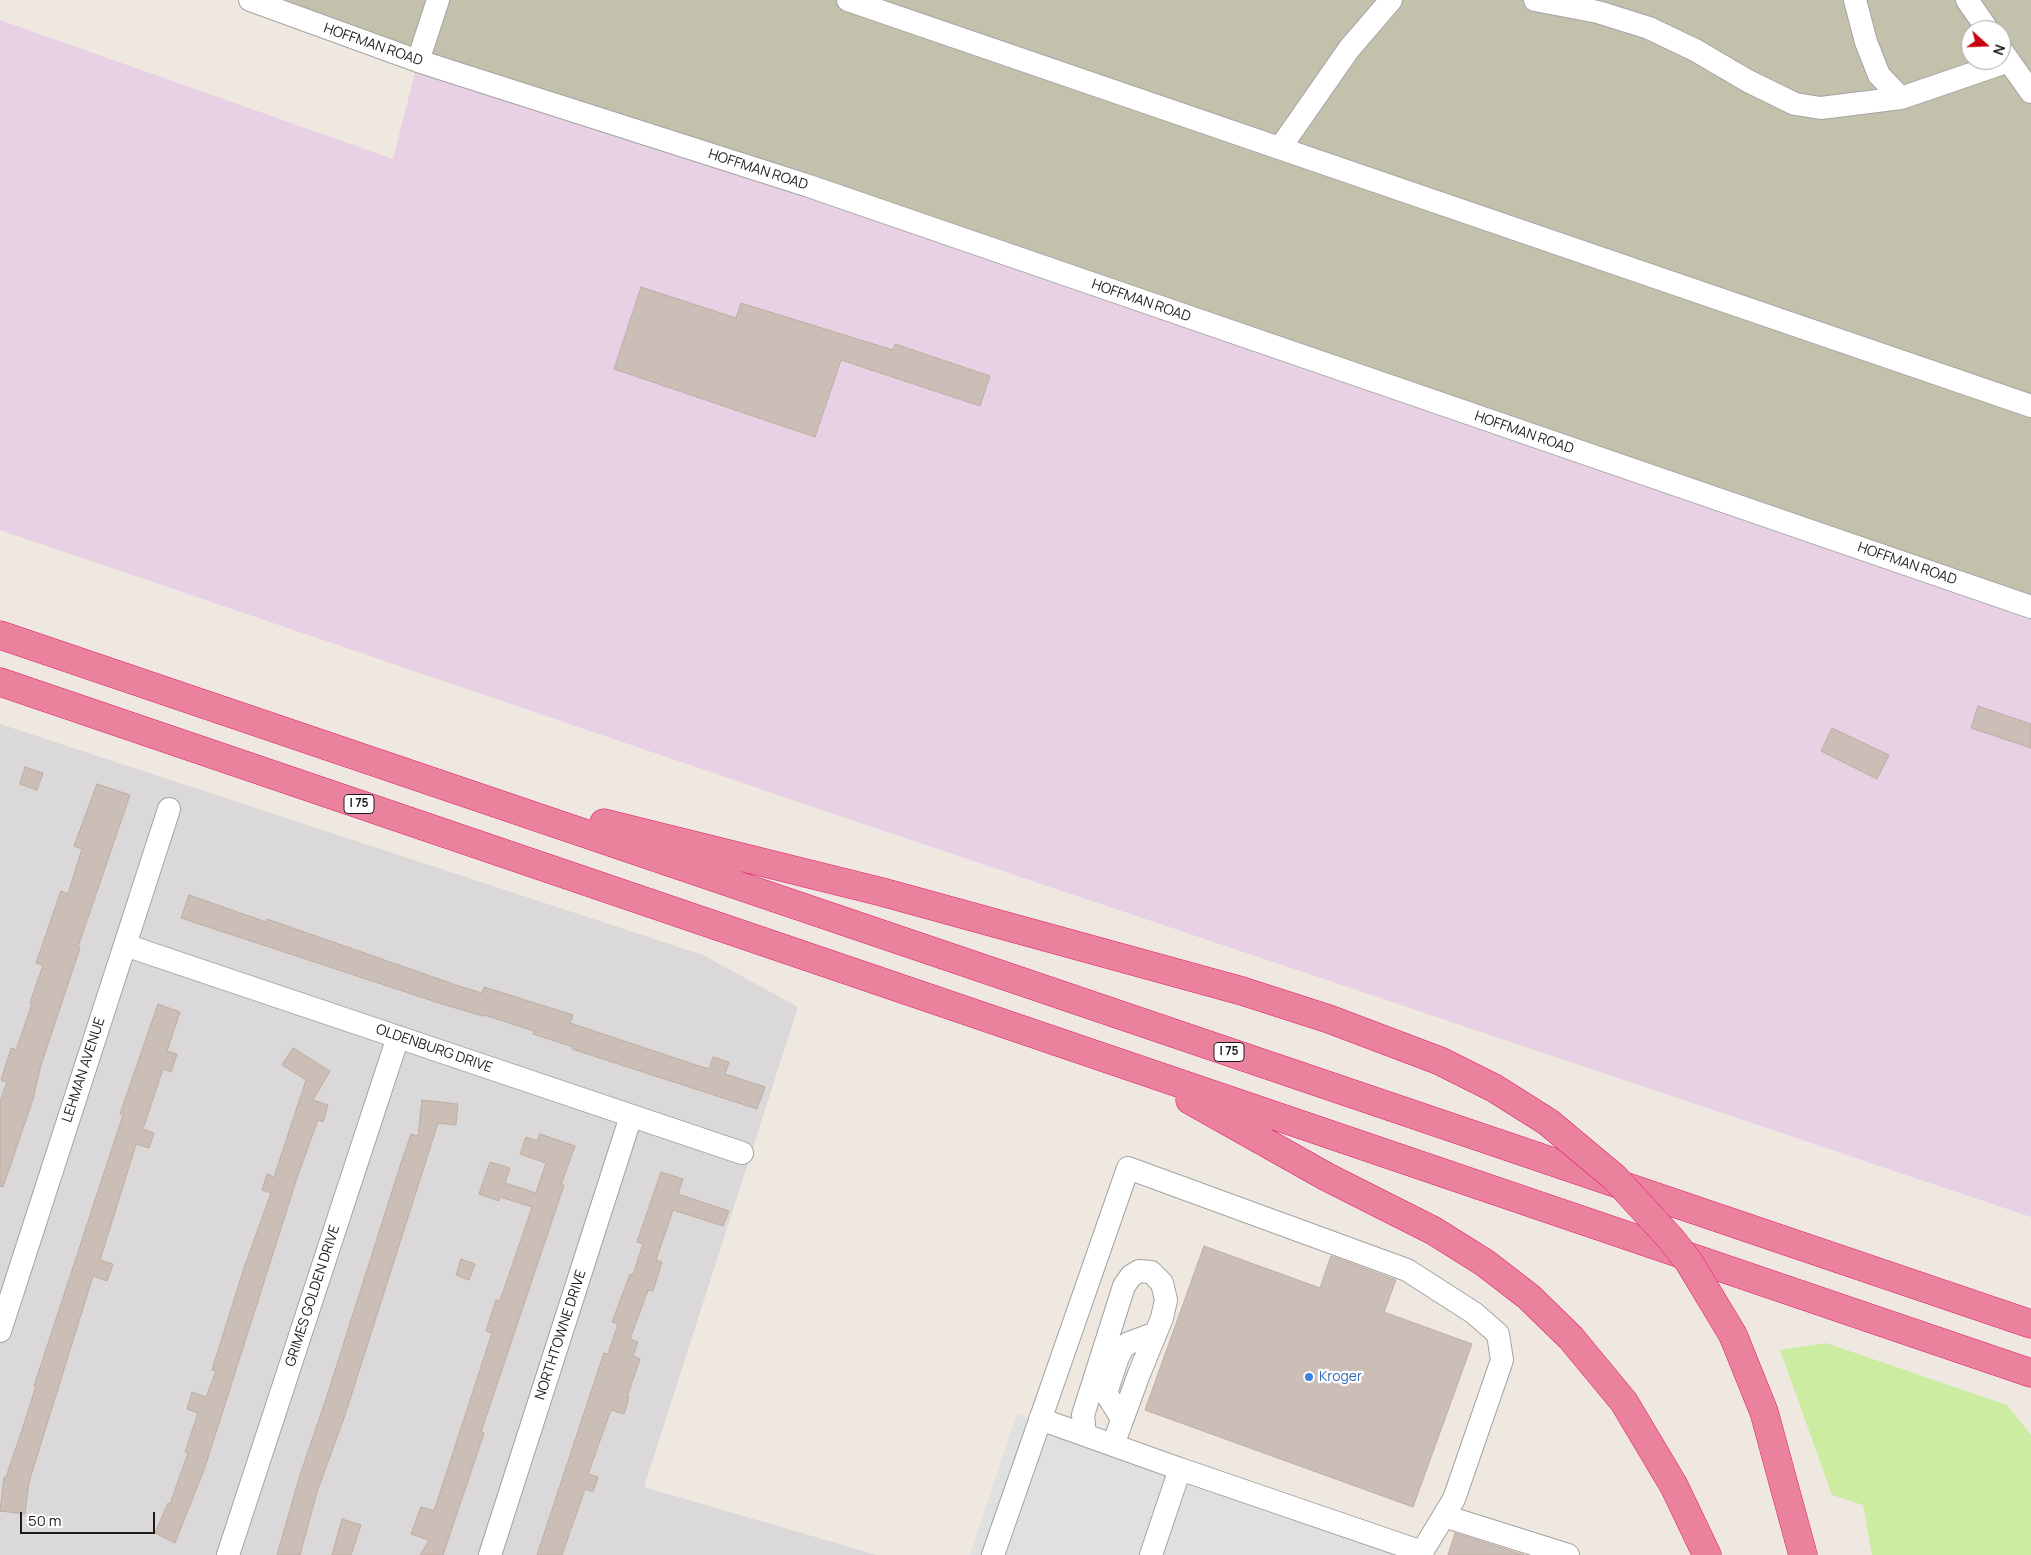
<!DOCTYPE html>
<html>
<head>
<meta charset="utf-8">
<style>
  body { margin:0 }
  #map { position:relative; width:2031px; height:1555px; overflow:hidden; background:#eee8e0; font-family:Manrope,sans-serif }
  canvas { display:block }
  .north { position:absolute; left:1961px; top:20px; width:50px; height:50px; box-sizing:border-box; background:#fff; border:1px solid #a4a4a4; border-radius:50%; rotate:110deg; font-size:14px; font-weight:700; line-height:20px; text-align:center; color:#1c1c1c }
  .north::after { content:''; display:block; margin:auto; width:18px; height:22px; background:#c7000f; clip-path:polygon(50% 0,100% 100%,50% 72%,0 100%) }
  .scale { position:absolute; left:20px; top:1512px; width:135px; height:22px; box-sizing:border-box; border:2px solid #1c1c1c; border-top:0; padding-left:6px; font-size:15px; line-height:18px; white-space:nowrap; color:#1c1c1c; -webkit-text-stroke:4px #fff; paint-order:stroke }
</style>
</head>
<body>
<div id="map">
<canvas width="2031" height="1555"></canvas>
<div class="north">N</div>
<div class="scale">50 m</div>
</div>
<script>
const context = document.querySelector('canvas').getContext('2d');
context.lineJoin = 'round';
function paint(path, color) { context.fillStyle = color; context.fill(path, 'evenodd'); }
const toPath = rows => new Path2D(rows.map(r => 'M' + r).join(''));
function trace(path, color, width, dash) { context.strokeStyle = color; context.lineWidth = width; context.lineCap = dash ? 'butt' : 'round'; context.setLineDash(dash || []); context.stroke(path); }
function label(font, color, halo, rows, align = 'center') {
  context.font = font + ' Manrope,sans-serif'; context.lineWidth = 4.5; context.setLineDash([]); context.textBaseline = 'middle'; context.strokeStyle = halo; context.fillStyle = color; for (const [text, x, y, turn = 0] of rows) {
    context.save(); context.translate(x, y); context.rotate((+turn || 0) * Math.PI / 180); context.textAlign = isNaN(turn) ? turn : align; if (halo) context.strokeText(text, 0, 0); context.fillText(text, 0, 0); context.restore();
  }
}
paint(toPath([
  [0,724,703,955,798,1007,644,1487,877,1555,0,1555]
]), '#dad8d8');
paint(toPath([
  [0,20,393,159,418,61,2031,607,2031,1217,866,825,0,530]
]), '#e8d1e5');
paint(toPath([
  [255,0,2031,0,2031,607],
  [1971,30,2001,30,2001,60,1971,60]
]), '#c3c1ab');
paint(toPath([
  [1826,1343,2007,1405,2031,1435,2031,1555,1872,1555,1863,1505,1832,1495,1780,1350]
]), '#cceca2');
paint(toPath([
  [1017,1414,1396,1555,970,1555]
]), '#e0e0e0');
const building = toPath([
  [641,287,736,318,741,303,893,350,895,344,990,376,980,406,841,360,815,437,614,369,641,287],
  [1978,706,2031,724,2031,748,1971,728,1978,706],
  [1832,728,1889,755,1877,779,1821,751,1832,728],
  [25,767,43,773,37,790,20,784,25,767],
  [97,784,130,795,78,947,80,948,41,1065,33,1099,3,1187,0,1186,0,1101,7,1082,1,1080,11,1048,16,1050,32,1004,30,1003,43,965,36,963,61,891,68,894,82,849,74,846,97,784],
  [189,895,266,922,267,919,462,987,482,993,484,987,573,1015,570,1023,696,1065,709,1069,713,1057,729,1062,725,1074,765,1087,757,1109,572,1049,573,1047,533,1034,534,1031,484,1015,483,1016,445,1005,181,918,189,895],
  [158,1004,180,1012,167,1051,177,1054,171,1072,163,1069,143,1129,154,1133,149,1148,136,1144,130,1164,100,1260,113,1264,107,1281,93,1276,29,1482,25,1514,0,1511,4,1477,6,1477,23,1427,36,1386,34,1386,123,1115,120,1114,158,1004],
  [293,1048,330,1071,313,1100,328,1105,323,1122,318,1120,298,1175,205,1467,175,1543,155,1533,168,1503,170,1504,188,1453,185,1452,198,1413,187,1409,192,1392,206,1397,216,1371,212,1370,244,1268,271,1193,262,1190,267,1174,274,1177,306,1080,282,1065,293,1048],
  [422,1100,458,1104,456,1125,438,1123,345,1415,317,1492,300,1555,277,1555,300,1475,326,1399,401,1163,411,1134,418,1136,422,1100],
  [540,1134,575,1146,561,1185,564,1185,481,1432,484,1433,443,1555,420,1555,429,1540,411,1534,421,1507,434,1511,492,1333,486,1331,496,1300,500,1301,532,1207,500,1197,499,1201,479,1194,490,1162,510,1168,505,1183,536,1193,546,1163,520,1154,526,1137,537,1141,540,1134],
  [661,1172,683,1179,678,1194,729,1211,723,1226,673,1210,656,1260,662,1262,653,1291,648,1290,630,1339,638,1342,633,1356,640,1359,627,1397,629,1397,624,1414,611,1410,588,1474,598,1477,593,1492,585,1489,562,1555,537,1555,604,1353,608,1354,618,1324,612,1322,630,1274,633,1275,643,1244,637,1242,661,1172],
  [1204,1246,1320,1288,1331,1256,1396,1280,1384,1312,1472,1344,1413,1507,1145,1410,1204,1246],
  [461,1259,475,1264,469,1280,456,1275,461,1259],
  [342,1519,361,1525,351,1555,332,1555,342,1519],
  [1455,1533,1524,1555,1448,1555,1455,1533]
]);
paint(building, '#cabeb6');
trace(building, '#c0ada2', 1);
const minor = toPath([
  [250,0,418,61,809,186,2031,607],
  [848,0,2031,406],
  [1535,0,1598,12,1649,28,1695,50,1748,81,1795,104,1821,108,1901,98,2009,61],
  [1855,0,1866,42,1879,75,1901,98],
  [1967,0,1988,30],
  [2001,50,2031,92],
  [418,61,438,0],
  [1280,148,1349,49,1391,0],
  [125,945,742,1153],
  [0,1331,169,809],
  [1040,1419,1180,1469],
  [1122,1419,1106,1393,1118,1357,1123,1347,1129,1343,1156,1333],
  [1085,1435,1083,1415,1124,1286,1131,1276,1139,1271,1151,1272,1162,1283,1166,1300,1162,1318,1139,1374,1113,1445],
  [1444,1516,1568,1555],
  [228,1555,398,1037],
  [490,1555,631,1116],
  [993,1555,1128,1168,1407,1270,1474,1313,1498,1334,1502,1360,1454,1499,1422,1552,1180,1469,1151,1555]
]);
const highway = toPath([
  [0,635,2031,1324],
  [0,682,2031,1373],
  [604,823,882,892,1242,991,1329,1019,1440,1061,1494,1088,1548,1122],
  [1190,1100,1327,1177,1434,1231,1485,1263,1529,1297,1571,1338,1624,1402,1674,1486,1707,1555],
  [1733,1335,1764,1412,1803,1555]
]);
trace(minor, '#a3a3a3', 24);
trace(highway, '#e1186c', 29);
trace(minor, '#fff', 22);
trace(highway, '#eb829d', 28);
const highwayBridge = toPath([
  [1548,1122,1615,1178,1671,1239,1689,1262,1733,1335]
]);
trace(highwayBridge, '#e1186c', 29, []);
trace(highwayBridge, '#eb829d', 28);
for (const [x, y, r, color] of [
  [1309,1377,5,"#3f7fe0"]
]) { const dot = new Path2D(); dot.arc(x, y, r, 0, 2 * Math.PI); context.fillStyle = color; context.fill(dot); trace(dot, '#fff', 2); }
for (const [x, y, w] of [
  [359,804,30],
  [1229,1052,30]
]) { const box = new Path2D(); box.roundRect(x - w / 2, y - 9.5, w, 19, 4); context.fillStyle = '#fff'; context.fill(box); trace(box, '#1c1c1c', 1); }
label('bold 12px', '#1c1c1c', null, [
  ["I 75",359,804],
  ["I 75",1229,1052]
]);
label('14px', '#1c1c1c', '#fff', [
  ["HOFFMAN ROAD",373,45,19],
  ["HOFFMAN ROAD",758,170,18],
  ["HOFFMAN ROAD",1141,301,19],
  ["HOFFMAN ROAD",1524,433,19],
  ["HOFFMAN ROAD",1907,564,19],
  ["OLDENBURG DRIVE",434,1049,19],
  ["LEHMAN AVENUE",84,1070,-72],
  ["GRIMES GOLDEN DRIVE",313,1296,-72],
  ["NORTHTOWNE DRIVE",561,1335,-72]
]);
label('14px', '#366cbe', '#fff', [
  ["Kroger",1319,1377]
], 'left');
</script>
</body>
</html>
